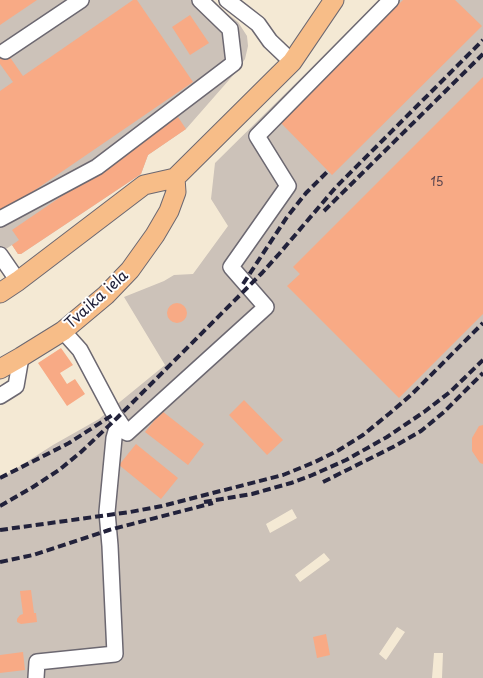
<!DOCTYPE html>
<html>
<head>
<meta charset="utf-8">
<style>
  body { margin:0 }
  canvas { display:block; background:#f4e9d4 }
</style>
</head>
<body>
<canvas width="483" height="678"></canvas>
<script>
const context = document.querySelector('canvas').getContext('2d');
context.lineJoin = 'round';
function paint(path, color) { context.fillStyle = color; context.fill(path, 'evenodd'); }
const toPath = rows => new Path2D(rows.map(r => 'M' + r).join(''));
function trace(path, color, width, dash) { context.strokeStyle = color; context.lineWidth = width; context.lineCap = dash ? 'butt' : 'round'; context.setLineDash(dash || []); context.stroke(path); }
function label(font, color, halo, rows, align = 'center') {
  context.font = font + ' "Playpen Sans",sans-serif'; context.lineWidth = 4; context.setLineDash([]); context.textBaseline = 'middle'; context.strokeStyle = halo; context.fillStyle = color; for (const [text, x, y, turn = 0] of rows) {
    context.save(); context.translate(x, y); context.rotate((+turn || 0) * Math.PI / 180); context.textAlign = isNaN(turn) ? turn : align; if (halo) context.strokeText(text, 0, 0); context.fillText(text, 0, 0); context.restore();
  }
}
paint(toPath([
  [0,0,209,0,238,22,247,36,248,46,245,59,236,72,186,129,148,155,141,174,21,254,18,254,12,245,0,253],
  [380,0,483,0,483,678,442,678,443,653,434,653,432,678,0,678,0,479,53,445,99,419,165,365,124,297,164,281,174,275,193,274,228,226,211,199,215,163],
  [292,509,297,518,270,533,266,524],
  [324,553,330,560,300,582,295,575],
  [397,627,405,632,386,660,379,654]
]), '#ccc2b9');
paint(toPath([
  [0,0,37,0,0,25],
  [133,0,137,0,193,82,0,214,0,91,13,82,0,64,0,43,23,76],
  [403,0,455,0,482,26,332,175,280,122],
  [190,15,209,43,190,55,172,27],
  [483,77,483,314,399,398,287,286,300,274,293,267],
  [178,117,186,129,148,155,141,174,21,254,18,254,12,245,19,240,12,230],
  '167 313a10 10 0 1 1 20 0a10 10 0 1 1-20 0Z',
  [61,348,73,365,60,373,67,384,75,379,85,394,67,406,38,363],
  [244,400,283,440,267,455,229,415],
  [162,411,204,444,188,465,145,432],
  [483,425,483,464,480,463,472,451,472,438,479,426],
  [136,444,178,478,161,499,119,465],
  [31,590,34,613,36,613,37,622,21,624,17,622,17,619,20,615,23,614,20,591],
  [326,634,330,655,317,658,313,637],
  [23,652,25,670,0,673,0,655]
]), '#f8aa85');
const minor = toPath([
  [227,0,258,24,270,41,292,62],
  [5,51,81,0],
  [0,219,97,167,234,63,230,29,200,0],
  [0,255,18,281],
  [63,331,80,350,114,414,127,433,266,307,231,267,288,186,257,136,391,0],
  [0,396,16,386,21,357],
  [36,678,37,662,115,654,110,546,107,512,114,438,119,421]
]);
const major = toPath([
  [0,293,18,281,144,185,175,178,292,62,334,0],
  [0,369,21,357,63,331,106,295,130,270,155,235,169,211,176,192,175,178]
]);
trace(minor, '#6c6871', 18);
trace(major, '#6c6871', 21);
trace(minor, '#fff', 15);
trace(major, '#f7bd88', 19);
trace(toPath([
  [324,211,483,54],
  [243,284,287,217,306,193,328,171],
  [0,478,69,443,114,414],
  [323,482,393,447,421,431,444,412,483,373],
  [204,502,252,494,291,483,310,476,346,460,387,437,424,412,450,392,483,360],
  [0,506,33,487,59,470,81,452,117,418,262,273,279,254,336,187,483,40],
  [0,530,130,512,162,506,283,475,315,462,339,450,363,435,390,413,411,395,483,323],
  [0,562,33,555,109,530,213,503]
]), '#22223b', 4, [8, 4]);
label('12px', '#58444e', null, [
  ["15",437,183]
]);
label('15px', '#22223b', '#fff', [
  ["Tvaika iela",97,300,-42]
]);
</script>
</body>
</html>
